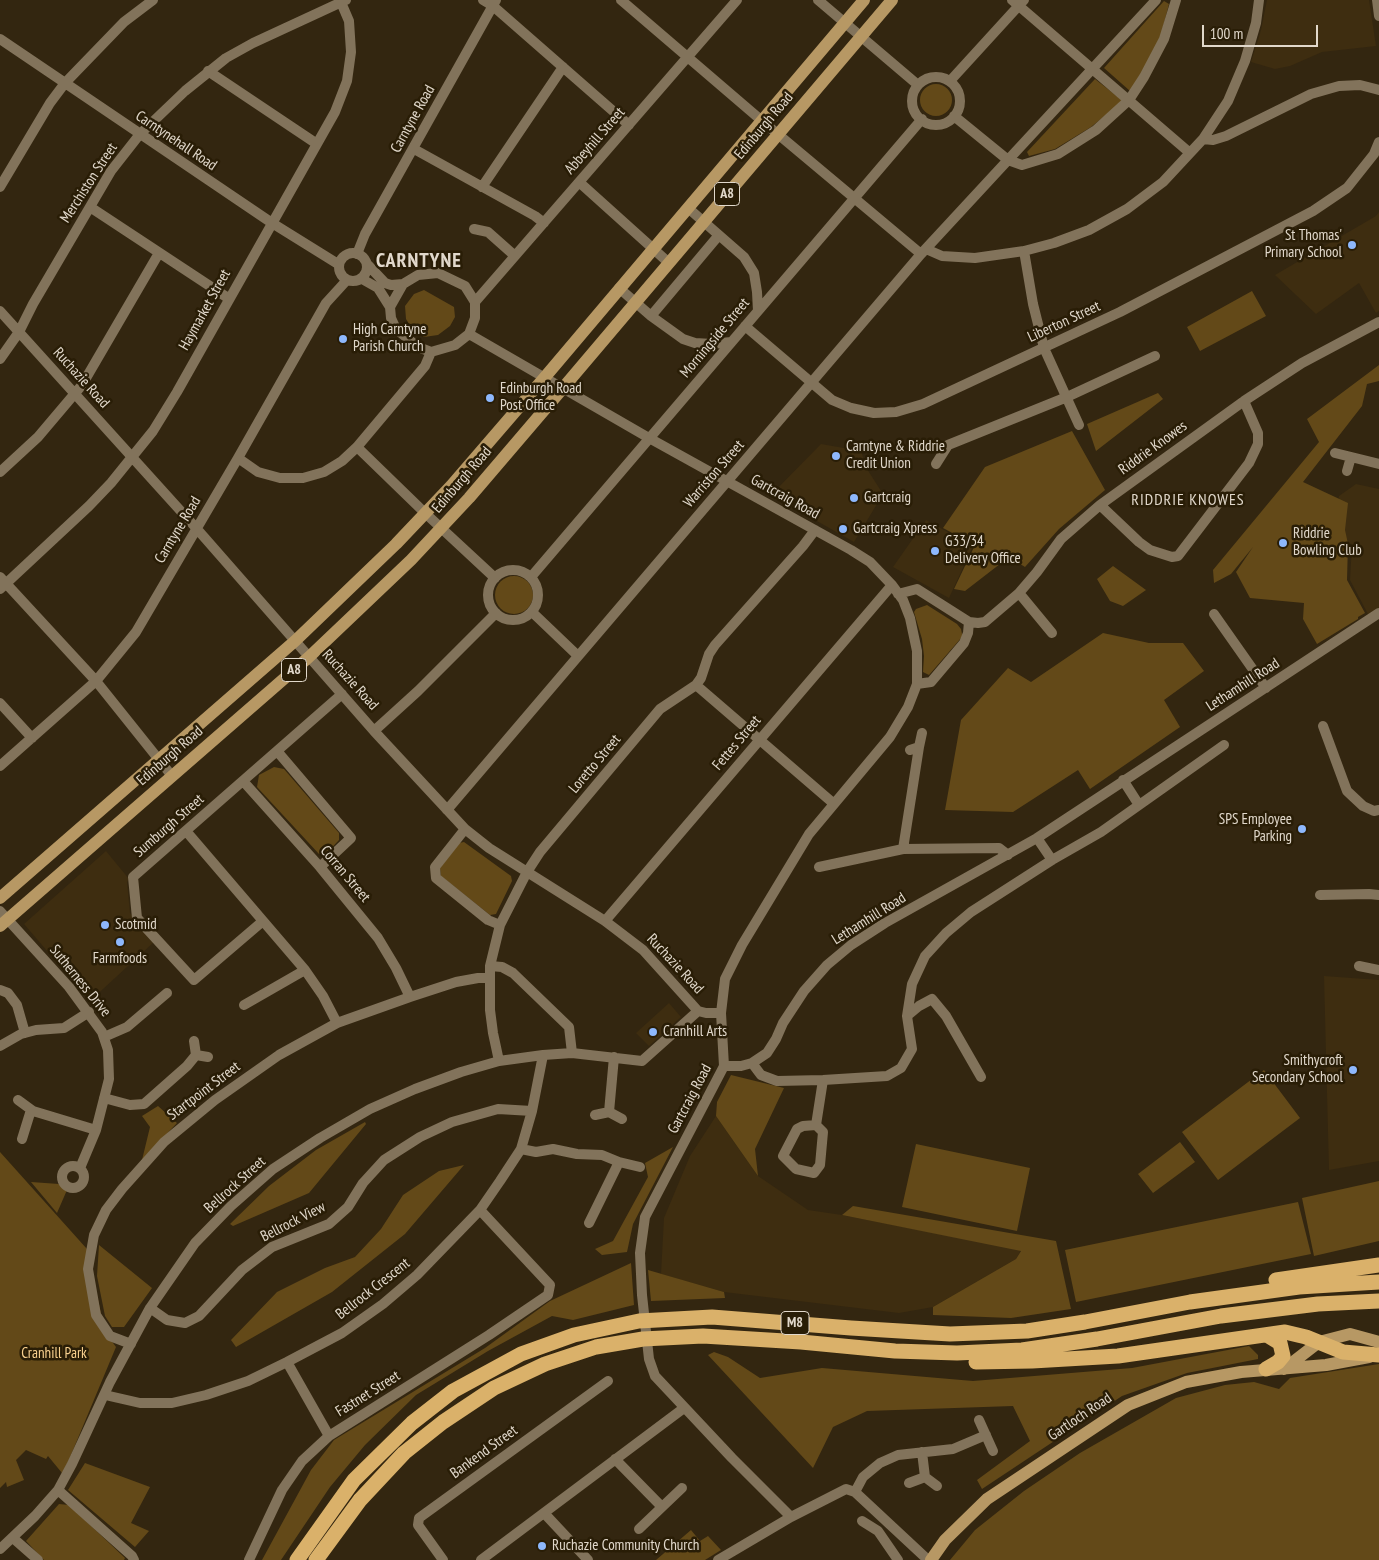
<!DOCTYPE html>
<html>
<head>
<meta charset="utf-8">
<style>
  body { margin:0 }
  #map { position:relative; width:1379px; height:1560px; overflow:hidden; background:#332610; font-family:"PT Sans Narrow",sans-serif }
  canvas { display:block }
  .scale { position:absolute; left:1202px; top:25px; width:116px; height:22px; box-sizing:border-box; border:2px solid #e1d8cb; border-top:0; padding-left:6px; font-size:15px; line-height:18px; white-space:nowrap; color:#e1d8cb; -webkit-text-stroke:4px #291d06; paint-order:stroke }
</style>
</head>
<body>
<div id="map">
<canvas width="1379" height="1560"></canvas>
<div class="scale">100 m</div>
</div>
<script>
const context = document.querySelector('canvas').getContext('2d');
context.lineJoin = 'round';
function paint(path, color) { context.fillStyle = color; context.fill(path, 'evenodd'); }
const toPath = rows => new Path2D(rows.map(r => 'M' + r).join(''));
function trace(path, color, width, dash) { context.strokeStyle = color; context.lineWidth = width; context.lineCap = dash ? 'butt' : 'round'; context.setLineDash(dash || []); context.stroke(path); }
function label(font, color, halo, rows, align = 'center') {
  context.font = font + ' "PT Sans Narrow",sans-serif'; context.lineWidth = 5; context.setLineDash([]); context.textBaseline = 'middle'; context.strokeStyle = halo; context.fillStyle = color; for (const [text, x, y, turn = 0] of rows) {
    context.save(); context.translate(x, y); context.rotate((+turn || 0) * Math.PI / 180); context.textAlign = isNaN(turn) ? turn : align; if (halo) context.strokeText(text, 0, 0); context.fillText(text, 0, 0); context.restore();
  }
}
paint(toPath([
  [1267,0,1369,0,1376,46,1322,52,1290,66,1275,69,1251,62,1261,30],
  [1379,212,1379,311,1376,313,1359,283,1316,314,1275,275,1376,216],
  [821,444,861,451,867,469,883,494,854,542,771,495],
  [1356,484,1379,489,1379,609,1369,616,1350,580,1352,544,1332,541,1339,496],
  [926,520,973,546,949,598,893,567],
  [106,851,129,879,127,882,130,913,154,942,90,1001,24,924],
  [1324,976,1379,980,1379,1161,1329,1170],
  [669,1003,681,1017,649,1046,636,1033],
  [716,1116,758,1176,808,1210,842,1215,1021,1250,1016,1259,933,1307,899,1313,724,1292,661,1274,664,1218,690,1156]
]), '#3e2d10');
paint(toPath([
  [1164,1,1169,4,1161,35,1145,69,1130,91,1104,68],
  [1095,79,1123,101,1091,127,1055,149,1029,156,1027,152],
  '920 100a16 16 0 1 1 32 0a16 16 0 1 1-32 0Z',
  [424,290,454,307,455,317,450,326,438,335,424,337,412,329,406,319,405,306,414,294],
  [1252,291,1266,316,1200,351,1187,327],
  [1379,365,1379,381,1367,384,1362,406,1303,482,1348,503,1345,530,1348,544,1347,580,1365,613,1358,617,1358,619,1317,644,1303,619,1304,603,1250,598,1236,572,1253,547,1231,574,1214,583,1213,570,1319,442,1307,419],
  [1158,393,1163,399,1096,451,1087,424],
  [1072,431,1105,490,1059,529,1025,567,1009,557,965,591,954,589,975,545,943,528,985,467],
  [1113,566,1146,590,1123,606,1110,601,1097,579],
  '495 595a19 19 0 1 1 38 0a19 19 0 1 1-38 0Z',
  [927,605,957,624,961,629,962,634,962,637,929,675,923,672,924,656,922,639,914,612,916,609],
  [1103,633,1149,643,1183,643,1204,671,1164,700,1180,727,1090,789,1078,770,1013,812,945,810,961,720,1008,668,1031,682],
  [274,767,284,769,339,833,339,840,325,855,319,854,257,787,259,775],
  [464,842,511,876,512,881,496,914,490,915,441,876,440,868,459,843],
  [1264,1070,1300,1118,1218,1180,1182,1132],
  [731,1075,784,1088,755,1149,758,1176,716,1116,717,1102],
  [158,1106,177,1123,142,1160,150,1127,142,1116],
  [365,1122,366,1124,309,1193,233,1226,230,1224,269,1186,316,1150],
  [1180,1142,1195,1162,1153,1193,1138,1174],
  [916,1144,1030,1168,1017,1231,902,1207],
  [673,1147,633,1224,627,1252,602,1255,595,1249,613,1241,648,1177,645,1163],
  [0,1152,87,1249,105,1332,116,1347,68,1462,62,1473,48,1456,46,1459,26,1450,16,1460,24,1480,7,1487,6,1482,0,1488],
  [464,1165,405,1234,332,1292,236,1347,231,1340,277,1292,325,1268,355,1257,381,1229,403,1195,439,1171],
  [1379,1181,1379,1241,1314,1256,1302,1198],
  [31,1182,59,1184,67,1190,57,1213],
  [1298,1202,1311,1254,1076,1302,1065,1250],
  [853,1206,1056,1241,1071,1309,1011,1318,933,1315,933,1307,1016,1259,1021,1251,842,1215],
  [99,1245,152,1288,124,1327,112,1327,105,1316,97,1276],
  [631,1263,634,1305,573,1320,552,1316,488,1351,416,1395,365,1445,330,1487,281,1560,262,1560,311,1470,334,1440,485,1348,550,1301],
  [648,1270,724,1292,725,1298,651,1301],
  [1249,1346,1258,1355,1258,1359,1187,1373,1122,1396,982,1489,977,1480,1030,1441,1013,1406,867,1411,833,1427,813,1468,708,1355,714,1352,728,1357,760,1378,822,1368,973,1381,1132,1368],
  [1379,1364,1379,1560,950,1560,975,1530,1024,1491,1080,1453,1176,1398,1225,1385,1254,1382,1279,1389,1290,1378],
  [85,1463,150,1487,131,1523,149,1531,135,1547,68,1490],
  [59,1504,69,1505,125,1558,124,1560,44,1560,26,1541],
  [691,1530,700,1541,708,1536,721,1550,705,1560,656,1560]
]), '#634918');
trace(toPath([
  [483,0,493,6,629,125],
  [621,0,761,120,921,254],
  [818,0,918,85],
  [1012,0,1190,153],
  [1377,0,1379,16],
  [0,39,272,223,338,264],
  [208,71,317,144],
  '912 101a24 24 0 1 1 48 0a24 24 0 1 1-48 0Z',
  [950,81,1024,0],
  [954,116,1008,160,1022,165,1058,154,1096,130,1129,100,1144,77,1164,39,1176,0],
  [1203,139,1213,140,1226,136,1311,94,1339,86,1360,85,1379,90],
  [414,149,535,216,544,223],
  [579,182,669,263],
  [0,187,50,103,65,83,124,22,153,0],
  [482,187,563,67],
  [90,207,228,298],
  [688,208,744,257,754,273,757,292,758,311],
  [474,229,488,232,515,256],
  [926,249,942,256,975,258,1024,251,1054,243,1089,230,1127,209,1163,182,1203,139,1228,101,1245,61,1256,23,1259,0],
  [1024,251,1033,304,1044,348,1079,425],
  '339 267a14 14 0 1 1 28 0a14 14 0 1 1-28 0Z',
  [357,254,365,234,496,0],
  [368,265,385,283,391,285,403,284],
  [438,273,465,286,475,302,475,318,469,334,455,345,431,352,418,347,396,329,391,318,390,307,403,284,418,275,438,273],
  [362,279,378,288,390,307],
  [619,288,651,316,683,339,695,343,712,344,731,342],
  [475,302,737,0],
  [0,311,197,529,374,731,465,829,489,848,605,921,643,950,698,1011,706,1013,721,1013],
  [651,316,719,235],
  [745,326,832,400,851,408,874,413,896,412,923,404,1120,312,1313,211,1347,188,1374,154,1379,142],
  [469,334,649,438,851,550,870,562,892,585,903,600,910,618,917,651,917,684,908,707,890,737,809,834,742,945,725,979,721,1013,724,1066,645,1217,640,1253,642,1295,649,1359,655,1376,732,1458,791,1517],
  [0,359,19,332,33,304,111,171,140,134,185,91,226,58,253,43,346,0],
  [357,447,425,513,495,578],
  [1335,453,1379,464],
  [238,458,258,472,280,478,303,478,324,472,342,461,357,447,425,366,431,352],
  [936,464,948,445,1067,397,1155,356],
  [1347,471,1351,457],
  [0,472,38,437,82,385,159,253],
  [1100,505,1139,542,1150,550,1172,557,1178,556,1249,463,1258,444,1258,433,1244,401],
  '488 595a25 25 0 1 1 50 0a25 25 0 1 1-50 0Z',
  [0,577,96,681,172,776],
  [531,577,922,119],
  [0,589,89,506,111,483,153,431,177,392,335,112,347,81,351,52,349,21,340,0],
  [1019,593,1052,633],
  [898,594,917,589,969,622,978,623,985,622,1019,593,1037,572,1061,539,1100,505,1244,401,1302,363,1379,322],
  [532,612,577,655],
  [1214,614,1266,688],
  [917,684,931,682,964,643,968,633,969,622],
  [696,685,833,803],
  [0,703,32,738],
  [1323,726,1347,791,1363,806,1374,811,1379,810],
  [374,731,418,691,496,613],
  [919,747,922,733],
  [277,751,351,838,320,867],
  [0,766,96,681,136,632,238,458,326,303,347,280],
  [1123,780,1139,805],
  [243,781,320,867,378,938,396,968,410,997],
  [447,810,921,254,1156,0],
  [465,829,435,867,436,878,488,920,500,925],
  [186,831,305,970,323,996,337,1023],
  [1037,838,1052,860],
  [903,849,919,747,910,750],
  [819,867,903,849,999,848,1008,855],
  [1320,895,1369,894,1379,895],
  [0,911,69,987,102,1032,108,1050,109,1079,96,1130,80,1168],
  [263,921,194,980,137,918,133,877,342,694],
  [605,921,892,585],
  [490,966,502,967,513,973,569,1027,572,1053],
  [1359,966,1379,970],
  [0,990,8,993,17,1005,25,1033],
  [244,1005,305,970],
  [907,1016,919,1006,932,999,946,1016,981,1077],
  [104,1037,127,1027,167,993],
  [0,1046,21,1034,36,1030,64,1028,89,1012],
  [196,1055,208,1057],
  [499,1061,493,1033,490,1010,490,966,500,925,527,872,540,852,660,709,696,685,701,678,709,654,715,645,803,546,815,530],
  [752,1063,761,1075,777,1081,823,1080,887,1076,901,1068,912,1049,907,1016,912,984,925,956,946,933,971,912,1052,860,1101,832,1224,745],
  [724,1066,741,1066,752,1063,767,1053,776,1039,783,1023,804,991,827,965,851,945,885,923,1037,838,1379,613],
  [104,1098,130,1105,144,1104,187,1066,196,1055,194,1041],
  [18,1100,33,1111,96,1130],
  [609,1112,614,1057],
  [595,1115,609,1112,622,1119],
  [816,1125,823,1132,820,1165,814,1173,796,1169,783,1156,797,1129,803,1126,816,1125],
  [816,1125,823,1080],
  [22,1139,31,1110],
  [521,1149,536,1152,553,1149,577,1154,602,1155,619,1162,640,1167],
  '62 1177a11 11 0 1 1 22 0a11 11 0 1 1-22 0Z',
  [589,1223,619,1162],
  [150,1308,167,1320,185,1323,199,1316,242,1270,272,1247,329,1224,348,1207,363,1183,384,1160,420,1137,452,1122,498,1109,532,1111],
  [131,1344,110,1336,96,1315,88,1269,94,1235,106,1210,122,1189,164,1142,215,1100,279,1055,337,1023,410,997,456,982,478,978,490,978],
  [287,1362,329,1436],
  [105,1395,140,1403,172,1403,206,1395,248,1381,287,1362,342,1333,383,1304,417,1275,480,1210,500,1181,521,1149,532,1111,543,1055],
  [979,1420,993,1451],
  [922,1452,925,1477],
  [615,1459,662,1507],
  [909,1483,925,1477,937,1486],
  [58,1490,132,1556,134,1560],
  [855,1492,863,1477,880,1463,898,1455,953,1449,986,1435],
  [544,1513,588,1560],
  [862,1521,878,1531,898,1560],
  [639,1529,682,1488],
  [13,1538,38,1560],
  [0,1549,35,1516,58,1490,72,1464,110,1382,150,1308,195,1243,231,1206,273,1169,320,1138,370,1109,415,1089,461,1072,499,1061,543,1055,572,1053,642,1061,698,1011],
  [249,1560,282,1490,302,1461,329,1436,489,1335,548,1295,550,1285,480,1210],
  [443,1560,418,1525,419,1518,608,1381],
  [481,1560,684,1408],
  [718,1560,791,1517,846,1489,855,1492,928,1560]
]), '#82735b', 10);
trace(toPath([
  [0,898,295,641,396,544,451,486,545,377,864,0],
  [0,926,309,657,411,560,469,498,563,388,892,0],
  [1284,1369,1319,1342,1350,1334,1379,1342],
  [931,1560,945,1540,987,1499,1128,1405,1186,1382,1241,1372,1326,1365,1369,1357]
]), '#b79864', 12);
trace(toPath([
  [1276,1280,1379,1265],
  [976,1362,1032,1361,1118,1356,1285,1332,1306,1337,1343,1352,1379,1355],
  [1266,1369,1278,1362,1283,1356,1280,1343,1267,1335],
  [297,1560,354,1480,412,1423,453,1391,521,1354,574,1335,639,1321,712,1317,851,1328,950,1334,1027,1331,1085,1322,1190,1302,1299,1287,1379,1282],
  [316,1560,360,1500,404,1453,443,1422,494,1388,545,1364,596,1347,643,1339,703,1336,801,1342,895,1351,957,1353,1022,1350,1097,1339,1221,1316,1318,1304,1379,1301]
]), '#dab16a', 15);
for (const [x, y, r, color] of [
  [1352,245,5,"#8eb8fd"],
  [343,339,5,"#8eb8fd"],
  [490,398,5,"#8eb8fd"],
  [836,456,5,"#8eb8fd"],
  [854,498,5,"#8eb8fd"],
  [843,529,5,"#8eb8fd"],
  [1283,543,5,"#8eb8fd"],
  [935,551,5,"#8eb8fd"],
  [1302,829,5,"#8eb8fd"],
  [105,925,5,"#8eb8fd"],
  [120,942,5,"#8eb8fd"],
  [653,1032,5,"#8eb8fd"],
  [1353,1070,5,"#8eb8fd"],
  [542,1546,5,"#8eb8fd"]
]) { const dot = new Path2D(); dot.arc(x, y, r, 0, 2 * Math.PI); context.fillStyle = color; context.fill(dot); trace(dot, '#291d06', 2); }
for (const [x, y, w] of [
  [727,194,25],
  [294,670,25],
  [795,1323,28]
]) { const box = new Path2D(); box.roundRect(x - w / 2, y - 11.5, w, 23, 4); context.fillStyle = '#291d06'; context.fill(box); trace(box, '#e1d8cb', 1); }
label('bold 14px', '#e1d8cb', null, [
  ["A8",727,194],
  ["A8",294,670],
  ["M8",795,1323]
]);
label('15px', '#e1d8cb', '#291d06', [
  ["Carntyne Road",413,119,-61],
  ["Edinburgh Road",764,126,-50],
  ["Carntynehall Road",176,141,34],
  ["Abbeyhill Street",595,141,-49],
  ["Merchiston Street",89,183,-57],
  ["Haymarket Street",205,310,-61],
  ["Liberton Street",1064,322,-25],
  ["Morningside Street",715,338,-50],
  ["Ruchazie Road",81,378,48],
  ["Riddrie Knowes",1153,448,-36],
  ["Warriston Street",714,474,-49],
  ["Edinburgh Road",462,480,-49],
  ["Gartcraig Road",785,497,29],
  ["Carntyne Road",178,530,-59],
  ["Ruchazie Road",350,680,48],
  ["Lethamhill Road",1243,685,-33],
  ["Fettes Street",737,743,-50],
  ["Edinburgh Road",170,756,-41],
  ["Loretto Street",595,764,-50],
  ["Sumburgh Street",169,826,-41],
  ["Corran Street",345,874,50],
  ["Lethamhill Road",869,919,-32],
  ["Ruchazie Road",675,964,47],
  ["Sutherness Drive",80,981,51],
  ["Startpoint Street",204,1091,-37],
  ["Gartcraig Road",690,1099,-62],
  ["Bellrock Street",235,1185,-42],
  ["Bellrock View",293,1222,-27],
  ["Bellrock Crescent",373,1289,-38],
  ["Fastnet Street",368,1394,-32],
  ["Gartloch Road",1080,1417,-34],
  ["Bankend Street",484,1452,-36]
]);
label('15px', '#e1d8cb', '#291d06', [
  ["St Thomas'",1342,236,"right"],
  ["Primary School",1342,253,"right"],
  ["High Carntyne",353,330],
  ["Parish Church",353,347],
  ["Edinburgh Road",500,389],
  ["Post Office",500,406],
  ["Carntyne & Riddrie",846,447],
  ["Credit Union",846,464],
  ["Gartcraig",864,498],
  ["Gartcraig Xpress",853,529],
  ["Riddrie",1293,534],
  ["Bowling Club",1293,551],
  ["G33/34",945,542],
  ["Delivery Office",945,559],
  ["SPS Employee",1292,820,"right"],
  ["Parking",1292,837,"right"],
  ["Scotmid",115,925],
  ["Farmfoods",120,959,"center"],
  ["Cranhill Arts",663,1032],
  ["Smithycroft",1343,1061,"right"],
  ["Secondary School",1343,1078,"right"],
  ["Ruchazie Community Church",552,1546]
], 'left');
label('15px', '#f9d18f', '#291d06', [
  ["Cranhill Park",54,1354]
]);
context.letterSpacing = '1px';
label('16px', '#e1d8cb', '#291d06', [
  ["RIDDRIE KNOWES",1188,500]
]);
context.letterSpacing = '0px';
context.letterSpacing = '1px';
label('bold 20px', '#e1d8cb', '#291d06', [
  ["CARNTYNE",419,261]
]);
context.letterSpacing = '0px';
</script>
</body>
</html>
